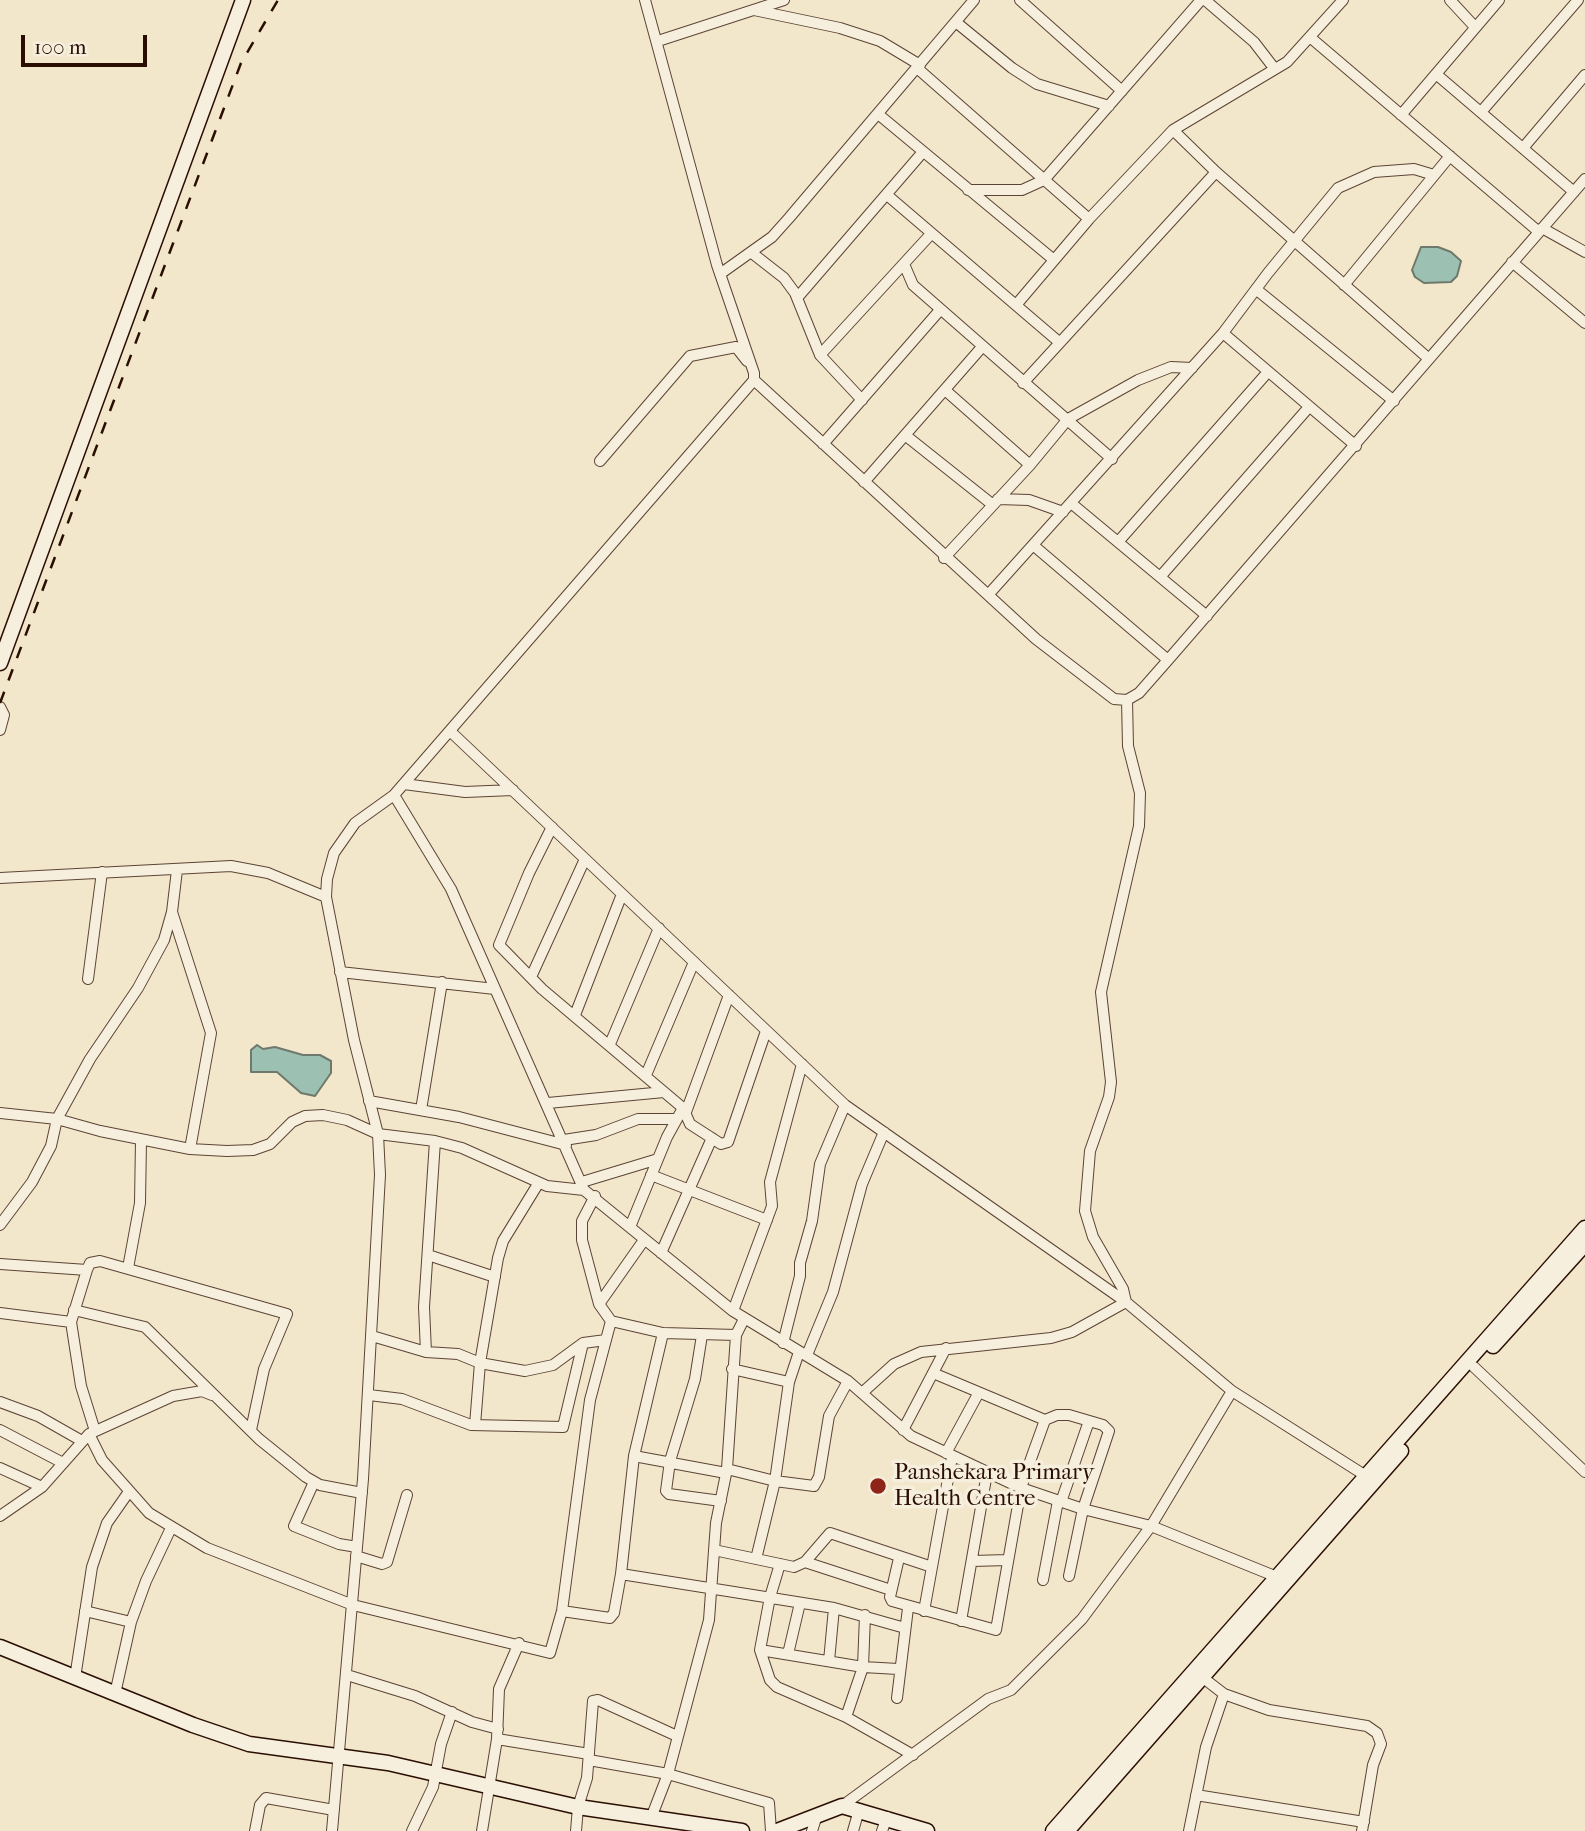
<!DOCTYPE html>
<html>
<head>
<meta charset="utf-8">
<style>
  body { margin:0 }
  #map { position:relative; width:1585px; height:1831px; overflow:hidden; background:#f2e6cb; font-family:"IM FELL French Canon",serif }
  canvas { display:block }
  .scale { position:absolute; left:21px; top:35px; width:126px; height:32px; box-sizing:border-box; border:4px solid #2a0e02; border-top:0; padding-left:9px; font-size:21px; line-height:24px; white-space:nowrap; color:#2a0e02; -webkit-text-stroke:5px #f7efdd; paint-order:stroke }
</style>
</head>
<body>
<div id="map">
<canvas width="1585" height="1831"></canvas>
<div class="scale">100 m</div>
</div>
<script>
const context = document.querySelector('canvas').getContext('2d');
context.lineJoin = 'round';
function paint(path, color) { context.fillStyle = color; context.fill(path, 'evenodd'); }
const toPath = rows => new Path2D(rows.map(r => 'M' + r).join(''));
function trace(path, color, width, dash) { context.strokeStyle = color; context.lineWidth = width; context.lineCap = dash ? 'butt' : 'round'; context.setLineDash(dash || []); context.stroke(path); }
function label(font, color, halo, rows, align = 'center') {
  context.font = font + ' "IM FELL French Canon",serif'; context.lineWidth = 7; context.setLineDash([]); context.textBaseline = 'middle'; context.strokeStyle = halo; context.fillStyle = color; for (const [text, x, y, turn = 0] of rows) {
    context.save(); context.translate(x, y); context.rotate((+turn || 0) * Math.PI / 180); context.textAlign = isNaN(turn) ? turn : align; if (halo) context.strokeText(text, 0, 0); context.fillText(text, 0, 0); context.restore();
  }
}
const water = toPath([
  [1421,247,1438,247,1451,252,1461,261,1457,276,1451,282,1424,283,1415,277,1412,270,1421,247],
  [257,1045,263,1049,275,1047,303,1055,320,1055,331,1061,331,1073,315,1096,301,1093,277,1072,251,1072,251,1050,257,1045]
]);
paint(water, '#9cc0b2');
trace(water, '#6e796c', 2);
const street = toPath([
  [1020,0,1122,91],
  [1205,0,1254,42,1274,68],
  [1450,0,1475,27],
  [754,10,840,28,880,41,920,65],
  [957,23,1012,68,1037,84,1109,106],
  [1311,38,1539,232],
  [658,41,784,0],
  [917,68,1089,219],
  [1436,74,1574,192],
  [1481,112,1578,0],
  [878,114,1054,260],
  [1401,115,1499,0],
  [1173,130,1216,172,1429,359],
  [1523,148,1585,75],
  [968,190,1022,190,1044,180,1201,0],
  [887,195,1059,342],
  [1542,228,1585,252],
  [752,253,784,278,795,293,820,355,862,400],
  [1512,262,1585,323],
  [904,264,913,285,1112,459],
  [720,274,772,237,789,218,974,0],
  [1344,285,1450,156],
  [1257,290,1394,401],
  [797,298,922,153],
  [1016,305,1089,219,1173,130,1287,62,1343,0],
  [1223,333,1356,446],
  [820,355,931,234],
  [754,380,1036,639,1114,699,1127,700,1139,693,1168,660,1585,179],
  [1023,383,1216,172],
  [945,390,1030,465],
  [905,435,993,505],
  [823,444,940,310],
  [600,461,690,356,736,347,747,361],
  [864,482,982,347],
  [998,499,1029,500,1063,512],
  [1071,503,1207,616],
  [1118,542,1267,373],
  [1033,545,1168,660],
  [944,558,1030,465,1068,419,1138,380,1171,367,1192,368],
  [1160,577,1309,407],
  [988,595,1223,333,1268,273,1338,188,1374,172,1414,169,1434,175],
  [0,707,4,715,0,730],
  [450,731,845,1105,1126,1302,1232,1391,1366,1476],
  [404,784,465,792,513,790],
  [394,795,451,889,584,1190],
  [552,827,529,873,499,945,542,989,683,1108,690,1124,721,1144,728,1142,766,1031],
  [0,878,231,866,268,873,326,897],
  [172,912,211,1033,190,1149],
  [340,972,495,989],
  [531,977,585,859],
  [88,979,102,872],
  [575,1015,622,894],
  [610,1044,659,928],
  [646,1075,694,962],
  [369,1101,459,1117,566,1145],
  [548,1103,664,1092],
  [421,1110,442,982],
  [686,1112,729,995],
  [0,1113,57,1119,100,1131,190,1149,227,1151,253,1150,270,1144,292,1122,305,1116,323,1115,347,1120,378,1134,435,1141,462,1148,547,1186,584,1190,733,1311,848,1381,911,1436,1021,1488,1083,1509,1151,1526,1277,1577],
  [564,1140,596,1135,638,1119,676,1119],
  [651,1175,767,1220],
  [582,1182,658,1159],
  [595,1196,582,1221,582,1240,599,1304,611,1321,663,1333,736,1335],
  [0,1225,32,1182,51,1146,57,1119,90,1059,138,988,164,940,172,912,177,870],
  [630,1227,667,1137,683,1108],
  [661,1253,712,1138],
  [428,1255,495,1277],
  [0,1264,87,1270],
  [128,1268,140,1203,141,1140],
  [599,1304,644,1240],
  [74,1310,145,1327,259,1439,306,1477,320,1485,362,1493],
  [733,1311,772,1206,770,1182,802,1064],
  [0,1313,71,1322],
  [702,1335,695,1379,670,1461,666,1491,669,1494,721,1501],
  [372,1336,426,1352,458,1354,480,1363,525,1371,553,1365,583,1343,606,1340],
  [783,1343,800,1276,800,1263,812,1221,820,1164,845,1105],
  [426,1352,424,1307,435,1141],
  [807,1355,833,1292,862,1184,884,1132],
  [1474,1367,1585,1472],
  [732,1369,789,1382],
  [933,1373,1045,1420],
  [862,1393,894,1364,921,1352,1051,1338,1072,1332,1126,1302,1123,1289,1093,1237,1085,1211,1090,1151,1109,1097,1111,1082,1101,992,1139,826,1140,793,1128,746,1127,700],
  [369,1395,402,1399,471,1425,563,1427,583,1343],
  [0,1402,38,1416,82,1441],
  [475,1425,480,1363,498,1258,503,1241,538,1184],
  [0,1430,63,1463],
  [903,1430,946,1348],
  [95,1431,81,1386,71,1322,87,1270,90,1263,100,1261,287,1314,264,1369,251,1430],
  [89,1434,102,1460,149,1513,207,1548,353,1605,550,1653,562,1611,590,1400,611,1321],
  [946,1453,978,1394],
  [634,1456,726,1473],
  [0,1468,42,1487],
  [727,1469,775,1481,814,1486,819,1477,829,1416,848,1381],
  [314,1482,294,1526,339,1544,357,1547],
  [1061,1502,1089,1421],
  [0,1516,42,1487,89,1434,173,1396,202,1391,212,1395],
  [714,1550,794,1567,805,1562,891,1590],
  [356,1556,382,1564,387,1562,407,1495],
  [899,1558,890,1597,892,1601,996,1630,1021,1488,1032,1456,1045,1420,1057,1415,1069,1415,1103,1425,1109,1431,1083,1509,1069,1576],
  [756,1559,775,1481,789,1382,799,1352],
  [972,1561,1008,1560],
  [805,1562,830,1533,932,1567],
  [780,1564,770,1597,760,1650,770,1680,777,1687,846,1717,913,1755],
  [621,1574,834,1608,905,1628],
  [1043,1580,1058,1501],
  [85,1611,131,1622],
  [562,1611,610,1618,614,1613,621,1574,634,1456,663,1333],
  [924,1611,952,1457],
  [961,1621,987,1473],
  [760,1650,863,1667,898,1669],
  [788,1654,800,1603],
  [829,1661,834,1608],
  [347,1675,415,1696,472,1722,498,1729],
  [75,1678,92,1567,107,1523,128,1493],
  [115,1694,131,1622,146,1581,171,1528],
  [1224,1694,1269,1710,1367,1726,1377,1733,1381,1744,1373,1765,1362,1831],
  [897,1698,908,1608],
  [846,1717,863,1667,865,1615],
  [497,1739,589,1754],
  [589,1760,668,1774,769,1803,771,1831],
  [1196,1795,1364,1822],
  [842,1806,988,1699,1011,1690,1082,1619,1151,1526,1232,1391],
  [651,1818,668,1774,709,1620,716,1523,727,1469,736,1335,744,1319],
  [255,1831,260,1805,266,1798,334,1810],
  [332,1831,363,1479,380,1175,378,1134,354,1040,326,897,327,879,334,853,355,823,394,795,754,380,754,373,717,265,645,0],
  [412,1831,433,1787,441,1744,452,1712],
  [482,1831,497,1739,499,1689,519,1643],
  [576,1831,578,1807,587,1778,593,1701,598,1700,677,1736],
  [812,1831,817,1815],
  [853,1831,859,1810],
  [882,1831,887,1817],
  [1189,1831,1206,1747,1224,1694,1202,1677]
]);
const secondary = toPath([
  [0,663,243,0],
  [1493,1346,1585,1244],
  [0,1647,193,1725,249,1744,388,1763,578,1807,742,1831],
  [777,1831,842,1806,927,1831],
  [1053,1831,1585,1228],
  [1067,1831,1401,1451]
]);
trace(street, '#5c4434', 12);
trace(secondary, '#2a0e02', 17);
trace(street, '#f7efdd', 10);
trace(secondary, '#f7efdd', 14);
trace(toPath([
  [0,703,241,63,278,0]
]), '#2a0e02', 2.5, [12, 12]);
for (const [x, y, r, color] of [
  [878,1486,9,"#8f2418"]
]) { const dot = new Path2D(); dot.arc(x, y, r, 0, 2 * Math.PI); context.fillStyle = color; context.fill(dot); trace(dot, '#f7efdd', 2.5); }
label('23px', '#2a0e02', '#f7efdd', [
  ["Panshekara Primary",894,1473],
  ["Health Centre",894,1499]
], 'left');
</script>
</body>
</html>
